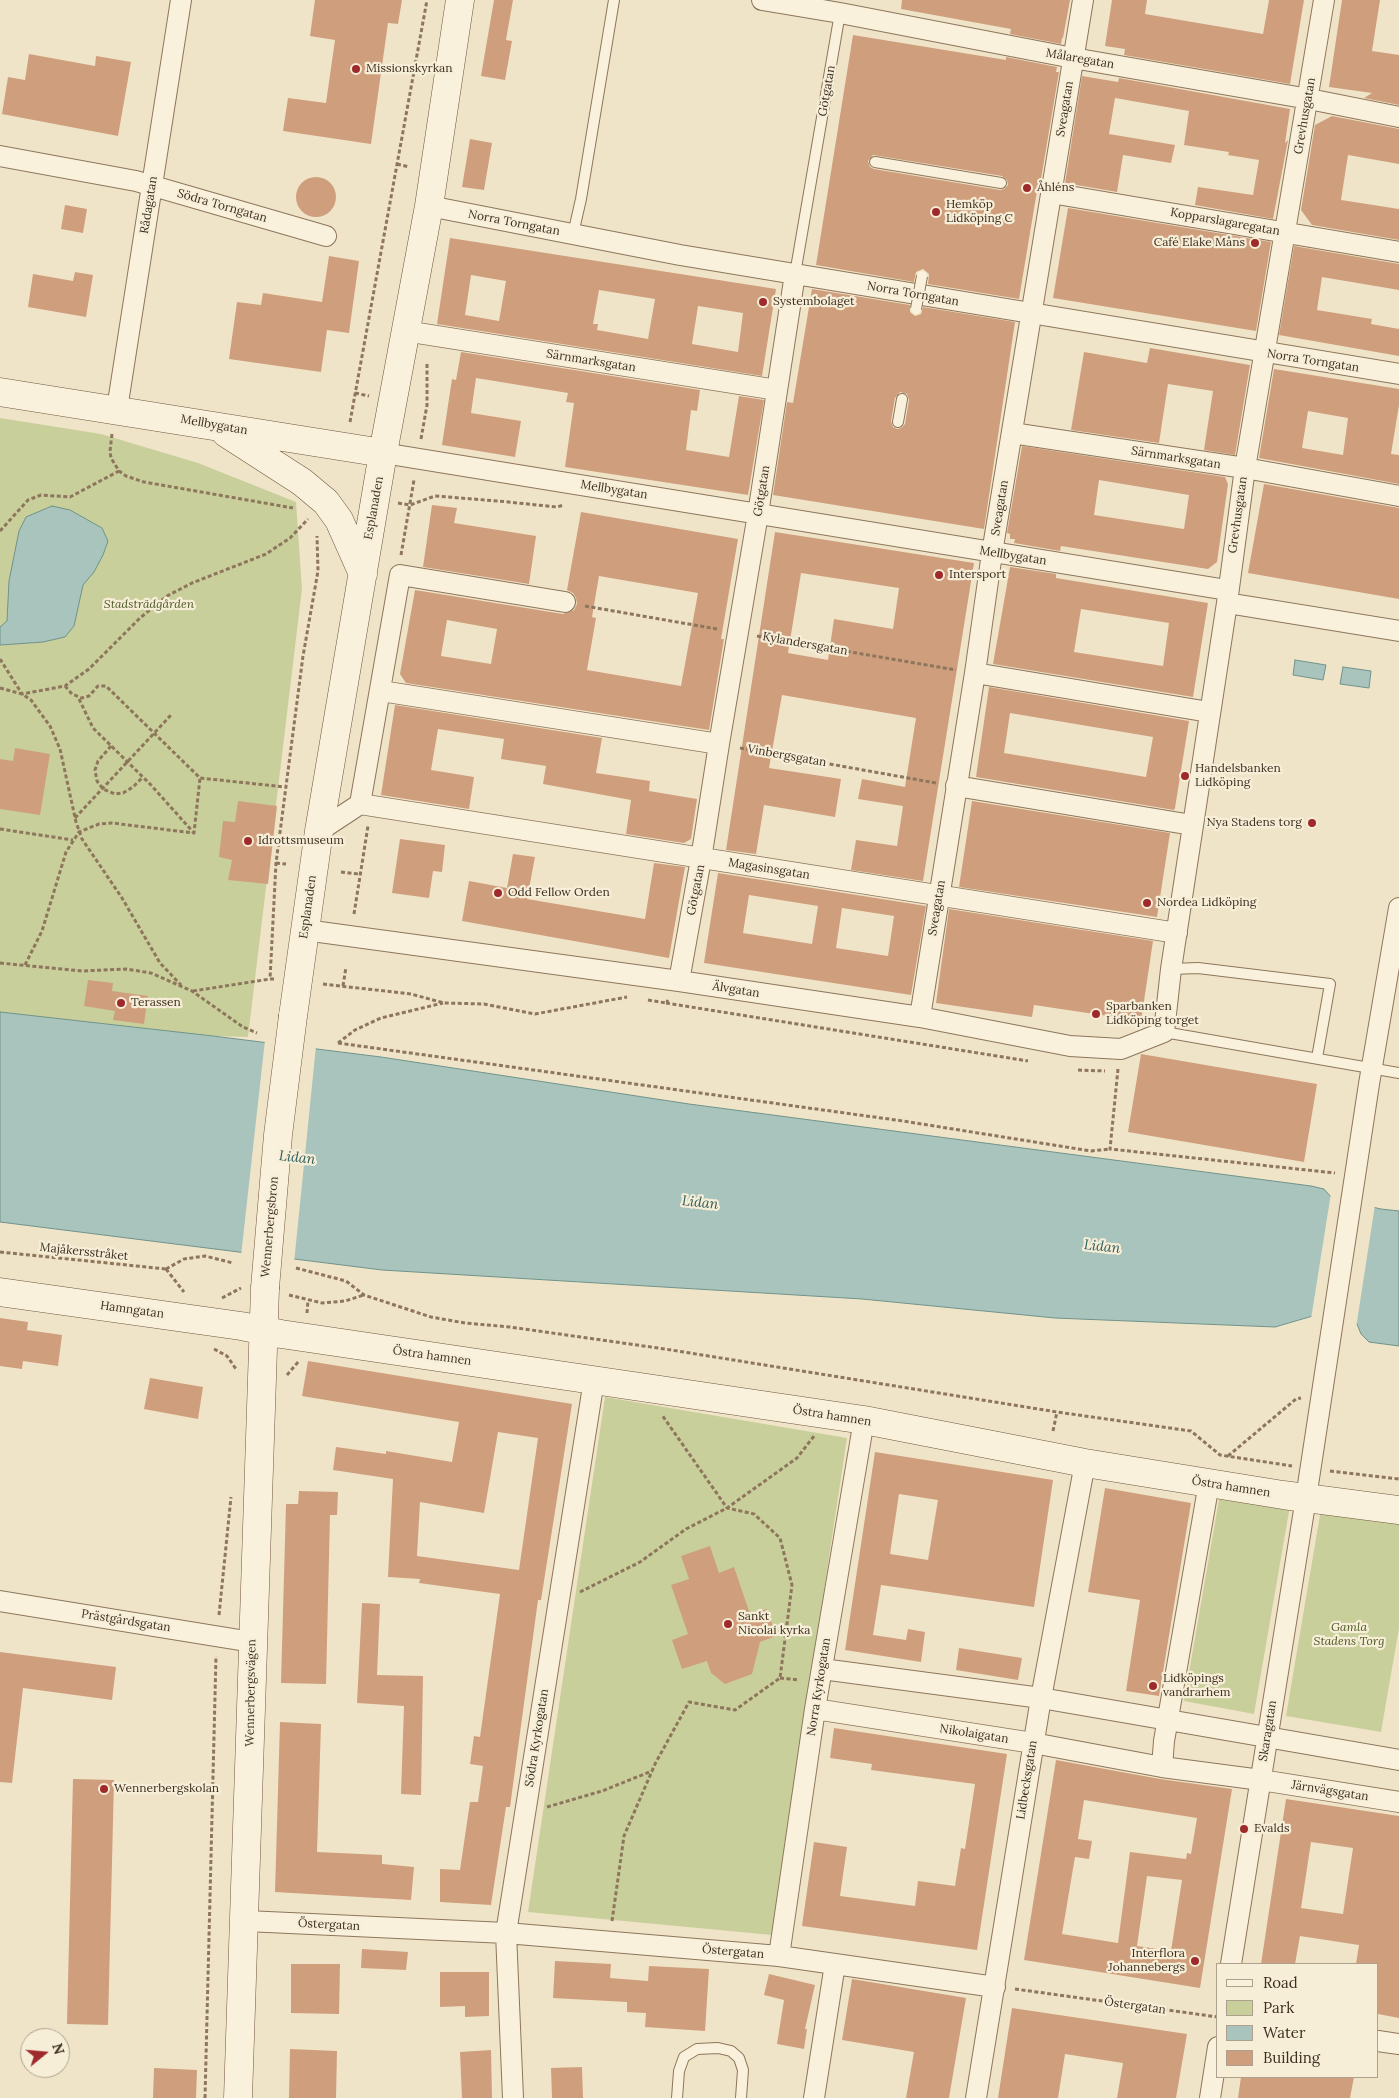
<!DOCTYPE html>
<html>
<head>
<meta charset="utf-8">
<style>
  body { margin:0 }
  #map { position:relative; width:1399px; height:2098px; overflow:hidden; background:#f0e4c8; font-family:Lora,serif }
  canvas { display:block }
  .legend { position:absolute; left:1216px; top:1963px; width:162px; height:115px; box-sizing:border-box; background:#f7eed8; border:1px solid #ada18e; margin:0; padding:6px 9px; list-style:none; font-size:15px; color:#3d2e20 }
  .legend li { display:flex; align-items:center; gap:10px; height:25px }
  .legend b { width:25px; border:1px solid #ada18e }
  .north { position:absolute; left:20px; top:2028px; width:50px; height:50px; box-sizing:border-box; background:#f7eed8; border:1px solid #ada18e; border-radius:50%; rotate:73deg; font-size:14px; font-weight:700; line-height:20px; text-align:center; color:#3d2e20 }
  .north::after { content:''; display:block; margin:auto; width:18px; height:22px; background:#9e2a2b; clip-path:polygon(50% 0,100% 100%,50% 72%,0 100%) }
</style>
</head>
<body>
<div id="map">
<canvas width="1399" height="2098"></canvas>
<ul class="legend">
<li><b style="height:6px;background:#faf1dc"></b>Road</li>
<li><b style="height:14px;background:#c9cf9b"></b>Park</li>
<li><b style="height:14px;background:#a9c4bc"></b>Water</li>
<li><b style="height:14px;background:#cf9f7d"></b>Building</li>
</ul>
<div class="north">N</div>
</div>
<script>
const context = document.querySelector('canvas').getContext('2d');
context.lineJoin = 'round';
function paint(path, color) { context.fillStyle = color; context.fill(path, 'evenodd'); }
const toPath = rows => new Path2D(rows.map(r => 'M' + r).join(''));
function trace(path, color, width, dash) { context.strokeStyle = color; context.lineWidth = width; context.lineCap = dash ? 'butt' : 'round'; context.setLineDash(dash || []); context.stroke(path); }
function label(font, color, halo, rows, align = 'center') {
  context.font = font + ' Lora,serif'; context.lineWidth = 4.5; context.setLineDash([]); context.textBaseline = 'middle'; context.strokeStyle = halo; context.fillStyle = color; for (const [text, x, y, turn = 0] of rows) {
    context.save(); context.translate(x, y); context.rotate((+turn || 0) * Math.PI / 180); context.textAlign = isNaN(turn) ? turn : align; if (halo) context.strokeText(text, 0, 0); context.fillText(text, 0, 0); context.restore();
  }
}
paint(toPath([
  [0,418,101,434,198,463,296,502,302,589,248,1037,213,1036,0,1012],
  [605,1397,847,1438,772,1935,528,1912],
  [1221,1488,1291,1500,1254,1714,1184,1701],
  [1322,1503,1399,1516,1399,1628,1381,1732,1286,1716]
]), '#c9cf9b');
const water = toPath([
  [52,506,70,510,102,528,108,541,103,555,94,572,83,585,74,626,65,637,43,642,0,645,0,627,7,621,9,581,19,531,26,517,52,506],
  [1295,660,1326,665,1323,680,1293,675,1295,660],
  [1343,667,1371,671,1369,688,1340,684,1343,667],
  [0,1012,213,1036,381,1057,689,1104,1311,1186,1324,1189,1332,1198,1381,1209,1399,1211,1399,1346,1369,1342,1361,1334,1357,1324,1316,1315,1275,1327,1055,1318,862,1299,382,1270,0,1222,0,1012]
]);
paint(water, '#a9c4bc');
trace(water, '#6f938a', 1);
paint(toPath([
  [265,1040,316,1046,294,1263,241,1256],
  [1331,1193,1333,1195,1375,1205,1356,1328,1316,1317,1311,1319]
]), '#f0e4c8');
paint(toPath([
  [315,0,402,0,398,24,388,23,371,144,283,131,288,98,326,103,335,40,310,36],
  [494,0,513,0,506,40,512,41,505,80,481,76],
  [902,0,1070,0,1063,38,1062,38,1061,44,1010,34,1011,29,901,9],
  [1112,0,1147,0,1145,14,1263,34,1269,0,1304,0,1290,84,1124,55,1125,49,1105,46],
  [1342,0,1380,0,1372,51,1399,55,1399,105,1364,98,1372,93,1329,87],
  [853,35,1006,60,1006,57,1057,67,1056,72,1059,72,1041,179,1039,179,1019,299,928,284,929,274,923,269,916,272,914,282,816,265],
  [873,155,1002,176,1007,180,1008,185,1004,189,1000,190,874,169,870,167,868,161],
  [29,54,95,66,96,56,131,62,118,136,2,114,8,77,25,80],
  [1082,76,1118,82,1119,78,1290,109,1285,143,1288,140,1273,219,1195,205,1198,187,1253,195,1259,160,1228,155,1229,152,1184,145,1189,111,1115,98,1109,134,1175,145,1171,163,1123,155,1117,192,1065,183],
  [1332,116,1399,129,1399,164,1348,155,1341,200,1399,209,1399,240,1312,225,1301,210,1315,125],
  [470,139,492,143,484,190,462,187],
  '296 197a20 20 0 1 1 40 0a20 20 0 1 1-40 0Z',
  [65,205,87,209,83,233,61,229],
  [1068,208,1271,242,1256,331,1053,298],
  [450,238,776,289,762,376,437,324],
  [471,275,506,281,499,321,465,315],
  [599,290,655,299,648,339,597,330,598,324,593,324],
  [698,306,743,313,738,352,692,344],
  [1294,246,1399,264,1399,290,1322,277,1317,310,1372,319,1371,324,1399,329,1399,356,1279,335],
  [329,256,359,261,349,333,327,330,321,372,229,359,237,302,261,305,263,293,322,302],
  [75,272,93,275,86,317,28,307,33,274,73,281],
  [812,289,910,305,910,312,915,316,921,314,923,307,1015,322,984,529,773,495,787,402,793,403],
  [900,392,907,394,909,400,905,424,901,428,897,429,893,427,891,421,895,398],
  [1150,348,1250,365,1235,455,1204,450,1213,391,1168,384,1159,443,1071,430,1084,352,1147,363],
  [461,352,700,390,697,411,691,410,686,450,729,457,739,396,764,400,748,495,565,467,574,403,566,402,568,393,476,378,471,413,521,421,515,457,442,445,452,379,456,380],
  [1274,369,1399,389,1399,405,1391,454,1399,455,1399,484,1259,458],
  [1308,411,1348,418,1343,455,1302,448],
  [1022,446,1225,477,1228,484,1217,562,1208,569,1061,546,1060,551,1014,543,1015,539,1010,539,1010,534,1007,533],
  [1099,480,1189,495,1184,529,1094,515],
  [1264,484,1399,508,1399,599,1248,573],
  [432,505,457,508,454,523,536,536,529,584,423,567],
  [581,512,738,539,721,639,724,639,709,730,406,683,400,674,415,590,563,614,574,610,577,604,576,598,573,593,567,590],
  [599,576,698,593,681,686,587,670,596,618,592,617],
  [447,620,497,629,491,664,441,656],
  [775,532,974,563,923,881,851,870,856,840,897,846,903,806,858,799,862,779,905,787,916,718,782,695,769,768,841,779,835,817,764,805,756,854,726,850],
  [801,573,899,588,893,629,834,619,828,660,788,653],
  [1010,567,1056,574,1056,578,1208,603,1193,697,993,664],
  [1081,609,1169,623,1163,666,1074,652],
  [989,687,1189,721,1175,808,1174,810,976,777],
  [1010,713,1153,737,1146,777,1004,753],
  [395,705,602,738,596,773,650,781,649,791,697,799,691,839,684,843,626,834,631,800,543,784,546,766,501,759,504,739,438,729,431,770,474,777,469,809,381,795],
  [15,748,50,754,40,815,0,809,0,759,13,761],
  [238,801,277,806,268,884,228,880,232,860,219,857,223,821,235,822],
  [972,801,1170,833,1157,917,959,887],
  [400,839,445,845,442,872,433,871,429,898,392,893],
  [513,854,535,857,527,899,645,919,654,863,685,867,669,958,462,921,469,881,507,888],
  [718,873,926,906,911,995,704,963],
  [749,895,818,906,812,944,743,933],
  [842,908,894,916,888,956,836,948],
  [949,909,1153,941,1141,1021,1034,1005,1032,1017,936,1003],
  [88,980,113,983,112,991,148,996,144,1024,113,1020,115,1011,84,1006],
  [1141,1054,1317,1084,1304,1162,1128,1132],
  [0,1318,28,1322,27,1330,62,1335,58,1366,23,1361,22,1369,0,1366],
  [308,1361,572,1404,541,1600,538,1600,510,1807,506,1807,491,1905,440,1902,440,1869,460,1870,470,1802,478,1802,483,1766,470,1764,474,1736,480,1737,500,1594,419,1583,420,1579,388,1577,393,1479,333,1470,336,1447,386,1454,386,1451,452,1462,459,1422,302,1396],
  [498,1432,538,1438,519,1570,417,1556,420,1502,484,1513],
  [150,1378,203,1387,198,1419,144,1409],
  [875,1452,1053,1480,1034,1607,881,1585,873,1635,906,1640,908,1629,925,1632,921,1662,845,1650],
  [899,1494,938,1500,928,1560,890,1554],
  [1105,1488,1191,1503,1159,1696,1126,1691,1140,1600,1088,1592],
  [299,1491,338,1492,337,1515,330,1515,326,1684,281,1683,286,1504,298,1504],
  [710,1546,719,1573,734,1567,750,1614,767,1609,776,1636,760,1642,752,1674,725,1684,711,1673,707,1661,682,1669,672,1640,688,1634,671,1585,689,1579,681,1556],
  [362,1603,380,1604,377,1675,423,1676,421,1795,401,1794,404,1706,357,1703],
  [959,1648,1022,1658,1018,1680,956,1670],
  [0,1652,116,1667,112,1700,23,1688,12,1783,0,1782],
  [280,1722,321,1724,317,1852,382,1855,382,1864,414,1867,411,1900,275,1892],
  [834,1728,1007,1754,977,1950,802,1926,814,1842,847,1847,840,1896,915,1906,918,1881,955,1886,961,1848,965,1849,975,1784,871,1770,872,1764,830,1758],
  [1056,1760,1160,1779,1232,1789,1200,1988,1024,1960],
  [1084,1800,1197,1818,1191,1854,1187,1853,1186,1859,1130,1852,1118,1943,1062,1934,1075,1857,1089,1859,1092,1841,1078,1839],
  [1147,1876,1182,1880,1171,1951,1137,1946],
  [73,1779,114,1780,108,2025,67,2024],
  [1286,1799,1399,1816,1399,2018,1378,2014,1378,1964,1356,1964,1359,1945,1300,1936,1295,1964,1261,1964],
  [1311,1842,1353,1848,1343,1914,1301,1908],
  [362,1949,408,1952,406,1970,361,1968],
  [555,1961,611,1964,610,1978,648,1981,649,1966,709,1969,705,2031,645,2027,646,2013,627,2012,627,2002,553,1998],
  [291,1964,340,1964,339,2014,291,2013],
  [440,1972,489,1972,489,2016,465,2017,465,2006,440,2007],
  [769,1974,815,1985,805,2029,807,2029,804,2049,777,2044,784,2000,764,1995],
  [852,1979,966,1998,949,2098,906,2098,914,2052,842,2040],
  [1012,2008,1187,2034,1176,2098,1117,2098,1123,2063,1065,2054,1058,2098,998,2098],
  [290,2049,337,2051,336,2098,289,2098],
  [491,2050,492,2098,462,2098,460,2052],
  [582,2067,583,2098,552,2098,551,2068],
  [154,2068,197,2070,196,2098,153,2098],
  [1241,2077,1354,2077,1350,2098,1238,2098]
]), '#cf9f7d');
const lane = toPath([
  [875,162,1001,183],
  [573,234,581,199,614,0],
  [795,274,840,13],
  [898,422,902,399],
  [1171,969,1198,968,1330,984,1317,1058],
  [1164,1032,1399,1073],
  [677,2098,679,2071,684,2057,697,2049,718,2048,731,2051,739,2058,743,2070,741,2098]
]);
const street = toPath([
  [762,0,840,13,1073,58,1309,99,1399,117],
  [0,156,136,181,326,236],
  [1051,193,1399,252],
  [429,206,680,255,1399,374],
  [405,331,777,390],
  [117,409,181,0],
  [1012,433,1245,468,1399,496],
  [383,453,1227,590],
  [1227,603,1399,631],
  [975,673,1209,712],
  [381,691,719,744],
  [956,786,1192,825],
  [360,804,1177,933],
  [319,831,360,804,400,575,565,602],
  [305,930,679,981,920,1017,1070,1046,1121,1049,1164,1032,1171,969,1227,603,1245,468,1324,0],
  [679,981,701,859,719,744,758,514,795,274],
  [920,1017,975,673,992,553,1083,0],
  [0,1601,252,1642],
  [822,1669,1041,1698,1399,1760],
  [815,1709,1033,1743,1162,1767,1261,1780,1399,1802],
  [1162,1767,1164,1741,1209,1483],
  [246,1921,506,1933,779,1956,995,1987],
  [779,1956,815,1709,864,1420],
  [1231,1964,1306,1498,1369,1084,1399,908],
  [1378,2041,1399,2044],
  [513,2098,506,1933,594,1380],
  [814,2098,835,1964],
  [976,2098,1041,1698,1085,1463],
  [1210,2098,1218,2047]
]);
const secondary = toPath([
  [0,392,383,453],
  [226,433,302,482,326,502,339,520,363,574],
  [293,1016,319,831,383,453,429,206,460,0],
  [0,1292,241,1326,281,1334,864,1420,1085,1463,1283,1495,1399,1510],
  [238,2098,265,1288]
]);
trace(lane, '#8d765c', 12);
trace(street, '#8d765c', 22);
trace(secondary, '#6f573f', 29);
trace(toPath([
  [397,164,409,167],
  [355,393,369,396],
  [350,422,427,0],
  [112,434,110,451,111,458,119,471,126,476,144,482,293,508],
  [421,439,427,405,427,363],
  [398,503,410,505,435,496,498,501,557,507,564,505],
  [0,531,28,500,41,495,70,497,119,471],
  [401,555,414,480],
  [585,606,717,629],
  [757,636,956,670],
  [0,659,22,694,65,686,89,669,140,618,167,596,192,583,266,554,290,538,308,519],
  [65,686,72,694,82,698,89,696,98,686,106,686,200,778,285,787],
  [0,688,22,694,31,700,50,726,60,749,76,822,82,839,122,898,160,963,181,985],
  [79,699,93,728,150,784,194,833],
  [111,746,98,761,95,770,97,781,103,789,115,794,123,793,133,787,143,777],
  [740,748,936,783],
  [75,818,171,715],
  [0,829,73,840],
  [276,863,286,864],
  [341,872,359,874],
  [354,914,368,826],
  [0,963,82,971,126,969,151,973,192,991,243,1027,257,1033],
  [25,965,42,931,66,852,79,832,99,824,112,823,194,833,200,778],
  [274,979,270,979,276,863,303,656,318,571,317,536],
  [323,984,411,994,444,1003,484,1004,535,1014,627,997],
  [343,986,346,967],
  [193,991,270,979],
  [648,1000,666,1003,668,1000],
  [666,1003,1028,1061],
  [338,1043,903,1121,1091,1151,1110,1149],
  [338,1043,355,1030,381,1018,443,1003],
  [1118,1069,1110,1149,1335,1173],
  [1078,1070,1105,1071],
  [0,1252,166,1269],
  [296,1268,346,1281,364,1295,431,1317,465,1323,510,1327,665,1349,1057,1412,1191,1431,1220,1455,1292,1466],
  [166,1269,184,1292],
  [166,1269,184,1259,205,1256,233,1263],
  [289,1295,322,1303,345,1301,364,1295],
  [222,1298,241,1288],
  [307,1313,308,1300],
  [214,1349,227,1356,236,1369],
  [287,1375,299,1361],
  [1053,1431,1057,1412],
  [1228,1456,1296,1399,1301,1398],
  [1330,1471,1399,1479],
  [580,1592,640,1562,686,1529,727,1508,797,1458,814,1436],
  [219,1615,231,1497],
  [780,1678,799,1680],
  [547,1807,602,1791,652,1771],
  [612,1921,624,1836,655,1764,689,1702,735,1710,780,1678,792,1585,780,1538,754,1514,727,1508,662,1415],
  [1015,1989,1218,2017],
  [205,2098,216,1656]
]), '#8d765c', 3, [4, 2.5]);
trace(lane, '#faf1dc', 10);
trace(street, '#faf1dc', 20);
trace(secondary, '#faf1dc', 28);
const laneBridge = toPath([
  [916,309,922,276]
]);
const secondaryBridge = toPath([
  [265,1288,278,1135,293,1016]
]);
trace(laneBridge, '#8d765c', 12, []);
trace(secondaryBridge, '#6f573f', 29, []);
trace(laneBridge, '#faf1dc', 10);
trace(secondaryBridge, '#faf1dc', 28);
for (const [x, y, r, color] of [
  [356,69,5,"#9e2a2b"],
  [1027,188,5,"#9e2a2b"],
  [936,212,5,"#9e2a2b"],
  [1255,243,5,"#9e2a2b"],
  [763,302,5,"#9e2a2b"],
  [939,575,5,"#9e2a2b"],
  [1185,776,5,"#9e2a2b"],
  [1312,823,5,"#9e2a2b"],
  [248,841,5,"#9e2a2b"],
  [498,893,5,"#9e2a2b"],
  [1147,903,5,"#9e2a2b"],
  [121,1003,5,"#9e2a2b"],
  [1096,1014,5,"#9e2a2b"],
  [728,1624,5,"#9e2a2b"],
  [1153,1686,5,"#9e2a2b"],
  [104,1789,5,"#9e2a2b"],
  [1244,1829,5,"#9e2a2b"],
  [1195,1961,5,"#9e2a2b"]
]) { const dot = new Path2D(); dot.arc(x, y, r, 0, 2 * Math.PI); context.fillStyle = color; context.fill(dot); trace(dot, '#f7eed8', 2); }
label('12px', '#3d2e20', '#f7eed8', [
  ["Målaregatan",1080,59,10],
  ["Götgatan",827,91,-80],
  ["Sveagatan",1065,109,-81],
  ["Grevhusgatan",1305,116,-80],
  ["Rådagatan",149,205,-81],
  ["Södra Torngatan",222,206,16],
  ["Kopparslagaregatan",1225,222,10],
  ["Norra Torngatan",514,223,11],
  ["Norra Torngatan",913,294,10],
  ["Särnmarksgatan",591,361,9],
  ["Norra Torngatan",1313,361,9],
  ["Mellbygatan",214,425,10],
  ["Särnmarksgatan",1176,458,9],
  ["Mellbygatan",614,490,9],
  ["Götgatan",762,491,-81],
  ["Esplanaden",374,508,-80],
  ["Sveagatan",1000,508,-81],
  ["Grevhusgatan",1238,515,-82],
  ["Mellbygatan",1013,556,9],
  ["Kylandersgatan",805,644,10],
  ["Vinbergsgatan",787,756,10],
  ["Magasinsgatan",769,869,9],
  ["Götgatan",696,890,-79],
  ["Esplanaden",308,907,-82],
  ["Sveagatan",937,908,-81],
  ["Älvgatan",736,990,9],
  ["Wennerbergsbron",270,1227,-85],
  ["Majåkersstråket",84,1252,6],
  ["Hamngatan",132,1310,8],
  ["Östra hamnen",432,1356,8],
  ["Östra hamnen",832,1416,9],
  ["Östra hamnen",1231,1487,9],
  ["Prästgårdsgatan",126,1621,9],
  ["Norra Kyrkogatan",819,1687,-81],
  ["Wennerbergsvägen",251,1693,-89],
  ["Skaragatan",1268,1731,-81],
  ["Nikolaigatan",974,1734,9],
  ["Södra Kyrkogatan",537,1738,-81],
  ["Lidbecksgatan",1027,1780,-81],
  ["Järnvägsgatan",1330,1791,9],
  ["Östergatan",329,1925,3],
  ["Östergatan",733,1952,5],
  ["Östergatan",1135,2006,8]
]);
label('12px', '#3d2e20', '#f7eed8', [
  ["Missionskyrkan",366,69],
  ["Åhléns",1037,188],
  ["Hemköp",946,205],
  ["Lidköping C",946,219],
  ["Café Elake Måns",1245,243,"right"],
  ["Systembolaget",773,302],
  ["Intersport",949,575],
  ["Handelsbanken",1195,769],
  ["Lidköping",1195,783],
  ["Nya Stadens torg",1302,823,"right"],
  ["Idrottsmuseum",258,841],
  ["Odd Fellow Orden",508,893],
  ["Nordea Lidköping",1157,903],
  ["Terassen",131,1003],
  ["Sparbanken",1106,1007],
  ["Lidköping torget",1106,1021],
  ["Sankt",738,1617],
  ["Nicolai kyrka",738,1631],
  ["Lidköpings",1163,1679],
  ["vandrarhem",1163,1693],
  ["Wennerbergskolan",114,1789],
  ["Evalds",1254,1829],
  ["Interflora",1185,1954,"right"],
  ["Johannebergs",1185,1968,"right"]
], 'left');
label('italic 12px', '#4d5a26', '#f7eed8', [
  ["Stadsträdgården",149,605],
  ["Gamla",1349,1628],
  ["Stadens Torg",1349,1642]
]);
label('italic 14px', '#2f5d5a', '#f7eed8', [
  ["Lidan",297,1158,6],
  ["Lidan",700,1203,6],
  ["Lidan",1102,1247,6]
]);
</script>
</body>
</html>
